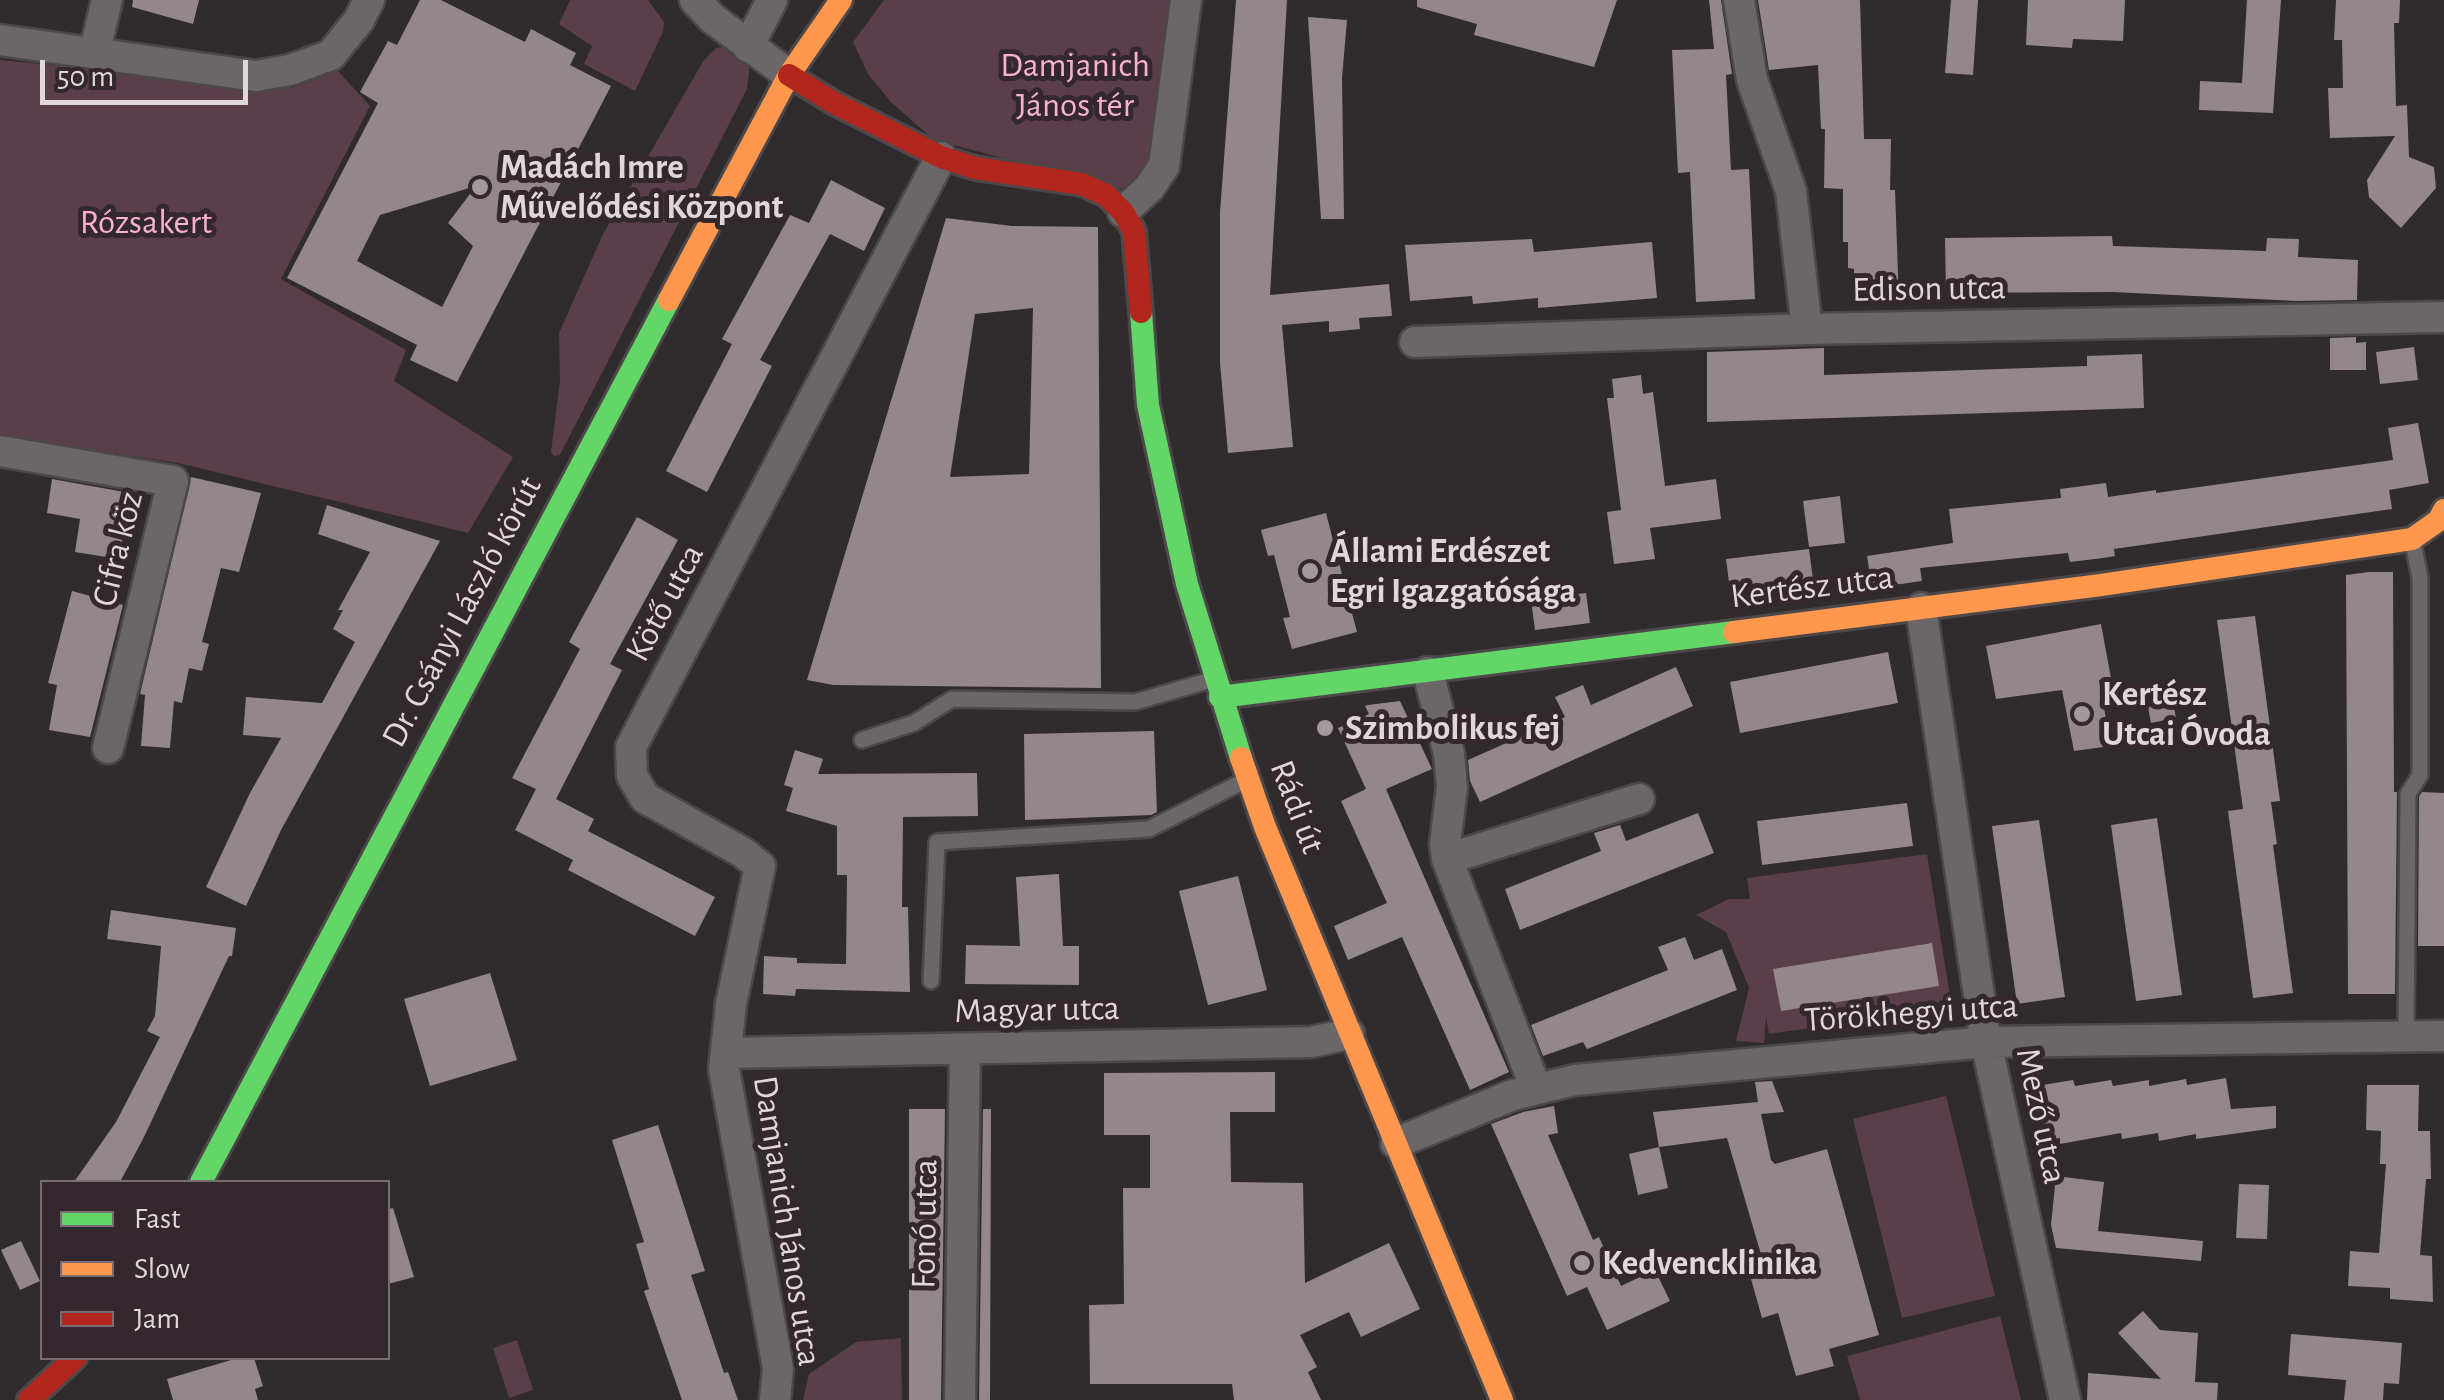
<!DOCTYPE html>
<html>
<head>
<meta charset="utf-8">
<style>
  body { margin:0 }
  #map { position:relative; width:2444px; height:1400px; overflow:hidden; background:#302b2d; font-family:"Alegreya Sans",sans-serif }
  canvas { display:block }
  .legend { position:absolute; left:40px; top:1180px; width:350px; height:180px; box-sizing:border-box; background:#33282d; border:2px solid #786e72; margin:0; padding:12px 18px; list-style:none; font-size:30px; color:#dfd7da }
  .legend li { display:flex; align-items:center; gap:20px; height:50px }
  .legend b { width:50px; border:2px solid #786e72 }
  .scale { position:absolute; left:40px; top:60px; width:208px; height:45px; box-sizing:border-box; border:5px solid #dfd7da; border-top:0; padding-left:12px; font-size:30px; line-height:35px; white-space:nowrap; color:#dfd7da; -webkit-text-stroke:8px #33282d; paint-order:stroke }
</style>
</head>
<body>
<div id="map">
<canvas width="2444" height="1400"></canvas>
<ul class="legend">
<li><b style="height:12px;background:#63d668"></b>Fast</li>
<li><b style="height:12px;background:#ff974d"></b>Slow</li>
<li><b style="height:12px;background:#b3261e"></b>Jam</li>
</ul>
<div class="scale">50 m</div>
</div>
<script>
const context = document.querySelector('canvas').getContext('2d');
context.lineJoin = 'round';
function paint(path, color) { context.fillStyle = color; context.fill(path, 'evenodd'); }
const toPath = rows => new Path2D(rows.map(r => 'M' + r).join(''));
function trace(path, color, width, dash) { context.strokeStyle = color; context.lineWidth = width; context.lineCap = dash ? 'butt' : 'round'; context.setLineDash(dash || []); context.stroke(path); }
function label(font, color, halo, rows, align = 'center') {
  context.font = font + ' "Alegreya Sans",sans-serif'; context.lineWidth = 10; context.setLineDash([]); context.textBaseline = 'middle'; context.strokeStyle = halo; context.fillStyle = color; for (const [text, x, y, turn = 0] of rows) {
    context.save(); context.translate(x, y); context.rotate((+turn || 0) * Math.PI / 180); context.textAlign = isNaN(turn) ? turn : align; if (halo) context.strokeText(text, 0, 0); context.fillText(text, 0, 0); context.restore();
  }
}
paint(toPath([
  [570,0,648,0,659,15,664,22,663,32,635,91,584,64,592,46,559,24],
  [884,0,1170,0,1152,162,1133,192,934,140,891,102,868,74,853,42],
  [730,46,750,63,747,89,560,455,554,456,551,452,560,380,559,333,603,234,704,60,716,48],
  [0,60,292,88,338,71,370,106,281,279,406,350,394,381,513,457,468,533,178,463,0,436],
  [1927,854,1952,1008,1769,1034,1766,1017,1764,1043,1736,1041,1749,988,1726,932,1696,915,1729,899,1750,899,1747,878],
  [1946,1096,1995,1296,1902,1318,1853,1119],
  [2000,1316,2021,1400,1860,1400,1847,1356],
  [901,1338,902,1400,803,1400,809,1374,856,1342],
  [517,1340,533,1390,509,1398,493,1348]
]), '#5a3e4a');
paint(toPath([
  [133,0,199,0,193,24,132,7],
  [420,0,441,0,525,42,531,29,576,53,570,65,611,86,457,382,410,360,417,345,287,278,378,103,360,92,388,41,397,45],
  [476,186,448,223,473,246,442,307,357,261,380,215],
  [1236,0,1287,0,1270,295,1389,284,1392,316,1359,318,1360,329,1329,332,1329,321,1282,325,1293,447,1228,453,1220,363,1220,212],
  [1417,0,1617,0,1594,67,1474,35,1477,24,1417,7],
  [1709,0,1721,0,1732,74,1726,75,1731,170,1749,169,1755,299,1696,302,1690,172,1678,173,1672,50,1714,49],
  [1758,0,1860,0,1864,139,1891,139,1890,190,1895,190,1899,302,1854,300,1854,269,1848,268,1848,242,1843,242,1843,189,1824,188,1825,129,1821,129,1818,65,1769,70],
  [1951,0,1978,0,1973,75,1945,73],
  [2028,0,2125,0,2123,41,2073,39,2072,48,2026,45],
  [2247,0,2281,0,2273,113,2199,110,2200,81,2242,83],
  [2336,0,2400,0,2399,23,2394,23,2396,106,2407,105,2409,157,2434,167,2436,188,2401,228,2369,197,2367,180,2395,136,2330,138,2328,88,2343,88,2342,40,2334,40],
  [1308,17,1347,20,1342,78,1344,219,1321,219],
  [831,180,885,208,864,251,830,234,760,360,772,366,707,492,666,471,732,344,722,339,790,215,809,223],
  [946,218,1012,226,1098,227,1101,688,833,685,807,680],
  [1033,308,1029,474,950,477,975,314],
  [2112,236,2113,246,2266,251,2267,238,2299,239,2298,257,2358,260,2357,300,2297,301,2113,292,1946,293,1945,238],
  [1532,239,1534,252,1652,242,1657,298,1538,308,1538,298,1473,304,1472,296,1410,301,1405,245],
  [2356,337,2356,343,2366,342,2366,370,2330,370,2330,338],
  [2414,347,2418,380,2380,384,2376,352],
  [1824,348,1824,375,2087,366,2087,356,2142,354,2144,408,1707,422,1707,352],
  [1641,375,1643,394,1653,392,1665,486,1716,479,1721,519,1650,528,1655,559,1614,564,1607,512,1621,510,1607,398,1614,398,1612,379],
  [2418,423,2429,483,2389,490,2392,509,2114,549,2115,556,2103,558,2070,562,2068,553,1920,568,1922,581,1872,588,1867,556,1953,543,1949,509,2061,498,2060,489,2106,483,2108,497,2156,490,2156,493,2393,460,2388,428],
  [191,477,261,493,239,572,221,568,202,642,209,644,202,671,189,668,182,703,174,701,170,748,141,746,145,695,140,694],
  [52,479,130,493,119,559,75,552,80,519,47,513],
  [1840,496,1845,543,1809,547,1803,501],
  [327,505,440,541,281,830,246,906,206,887,250,793,281,738,243,735,246,697,322,703,355,642,333,629,343,610,338,610,370,552,318,534],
  [1326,513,1357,632,1292,649,1283,618,1290,617,1274,555,1268,556,1261,530],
  [637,517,678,540,610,664,622,670,556,799,594,819,588,831,715,897,695,936,568,870,573,860,515,830,536,789,512,778,580,649,569,642],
  [1809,549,1815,595,1732,605,1726,559],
  [2369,572,2393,572,2394,792,2397,792,2395,994,2348,994,2346,575],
  [72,591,123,605,90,737,49,730,57,685,48,683],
  [1586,593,1590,623,1535,630,1531,600],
  [2255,616,2280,801,2271,802,2277,844,2273,845,2293,993,2253,998,2228,811,2243,809,2217,620],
  [2101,624,2111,678,2099,680,2111,746,2074,751,2062,690,1996,699,1986,646],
  [1888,652,1898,703,1740,733,1730,682],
  [1676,667,1693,706,1480,802,1470,781,1468,760,1565,717,1555,697,1583,685,1591,705],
  [2169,681,2176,718,2151,723,2144,686],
  [1400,701,1432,769,1386,789,1509,1072,1470,1090,1402,937,1348,960,1334,926,1387,903,1341,801,1366,789,1338,728,1369,714,1365,706,1368,705],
  [1154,731,1157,812,1151,815,1025,820,1024,734],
  [795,750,823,759,818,774,977,773,978,816,903,817,902,907,908,907,910,992,796,989,795,996,763,994,764,956,797,958,797,963,846,964,847,875,837,875,837,826,786,811,793,788,784,785],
  [2422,792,2444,793,2444,946,2418,946,2419,797],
  [1907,803,1913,846,1762,865,1757,821],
  [1698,813,1714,853,1520,930,1505,889,1601,851,1594,833,1620,825,1626,841],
  [2157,818,2182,995,2136,1001,2111,825],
  [2039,820,2065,997,2017,1004,1992,826],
  [1059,874,1063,946,1079,946,1079,985,965,984,966,945,1020,946,1016,877],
  [1238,876,1267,990,1208,1005,1179,891],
  [111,910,236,928,232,956,229,956,143,1139,120,1182,74,1182,116,1122,160,1037,147,1031,155,1016,161,946,107,939],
  [1685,937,1694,960,1722,949,1737,990,1587,1049,1583,1042,1543,1056,1531,1025,1668,970,1658,947],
  [1932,943,1939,986,1781,1011,1773,969],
  [490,973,517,1060,430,1086,404,999],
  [1275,1072,1275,1112,1230,1112,1231,1182,1303,1183,1305,1283,1389,1243,1420,1309,1361,1337,1349,1312,1300,1335,1317,1367,1308,1372,1321,1400,1234,1400,1232,1384,1090,1384,1089,1305,1124,1304,1123,1188,1150,1188,1150,1135,1104,1135,1104,1073],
  [2226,1078,2231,1109,2276,1106,2276,1128,2196,1139,2196,1134,2159,1141,2158,1133,2122,1139,2121,1133,2060,1144,2060,1138,2045,1140,2036,1086,2073,1080,2075,1086,2111,1080,2113,1086,2149,1080,2149,1086,2186,1079,2187,1085],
  [1772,1081,1784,1112,1761,1114,1771,1160,1775,1164,1827,1149,1879,1335,1829,1349,1834,1366,1796,1376,1778,1313,1762,1318,1751,1279,1767,1275,1727,1138,1659,1147,1653,1112,1758,1102,1755,1082],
  [2367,1085,2419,1085,2418,1131,2430,1131,2431,1179,2426,1179,2420,1255,2432,1256,2433,1302,2390,1299,2390,1288,2348,1286,2350,1251,2379,1253,2386,1164,2380,1164,2381,1131,2366,1130],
  [1554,1106,1558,1133,1548,1135,1593,1240,1599,1237,1621,1286,1655,1270,1670,1301,1607,1330,1587,1287,1567,1296,1491,1124,1523,1112],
  [909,1109,945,1109,941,1400,909,1400],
  [983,1109,991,1109,990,1400,979,1400],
  [658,1125,705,1271,691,1275,724,1373,728,1372,738,1400,682,1400,644,1291,649,1289,636,1244,644,1242,612,1140],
  [1659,1147,1668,1188,1638,1195,1629,1154],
  [2056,1176,2104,1182,2098,1231,2203,1241,2201,1261,2056,1248,2051,1225],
  [2239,1184,2269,1185,2267,1239,2236,1238],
  [393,1208,414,1277,388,1284,388,1209],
  [21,1241,40,1281,20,1290,1,1250],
  [2143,1311,2160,1330,2198,1333,2195,1382,2218,1383,2217,1400,2087,1400,2088,1373,2161,1379,2118,1333],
  [2291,1334,2402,1343,2399,1384,2384,1383,2383,1400,2344,1400,2346,1380,2288,1375],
  [238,1358,254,1358,263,1386,255,1389,258,1400,173,1400,167,1379]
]), '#93878c');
const lane = toPath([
  [862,740,914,723,952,699,1135,702,1211,680],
  [931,981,937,842,1149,829,1244,781],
  [2406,1036,2408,794,2420,775,2420,578,2413,543]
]);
const street = toPath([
  [695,0,713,19,789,75],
  [1739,0,1752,80,1791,191,1807,329],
  [0,40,256,76,290,70,331,55,359,20,369,0],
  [748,47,772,0],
  [94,54,107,0],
  [1123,212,1149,188,1164,166,1186,0],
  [1415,342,1807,329,2444,317],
  [0,451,173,481,108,748],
  [1921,608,1986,1042,2065,1400],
  [1428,672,1449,754,1452,787,1445,844,1447,859,1536,1089],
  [1447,859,1639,799],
  [726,1053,1311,1042,1349,1034],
  [1396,1143,1513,1095,1575,1080,1986,1042,2444,1036],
  [775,1400,778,1368,724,1069,731,1004,760,866,742,852,645,798,632,776,631,747,941,157],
  [960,1400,965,1049]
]);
const fast = toPath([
  [1141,312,1148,405,1187,584,1241,758],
  [1220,697,1734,632],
  [201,1182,669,300]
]);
const slow = toPath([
  [669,300,789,75,841,0],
  [1734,632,2101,585,2412,539,2439,520,2444,510],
  [1241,758,1265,827,1502,1400]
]);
const jam = toPath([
  [789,75,834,103,941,157,975,168,1082,184,1106,195,1123,212,1134,231,1141,312],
  [29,1400,75,1358]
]);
trace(lane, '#4c4749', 20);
trace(street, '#4c4749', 35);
trace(fast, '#4c4749', 28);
trace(slow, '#4c4749', 28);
trace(jam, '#4c4749', 28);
trace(lane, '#6b6668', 15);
trace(street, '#6b6668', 30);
trace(fast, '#63d668', 22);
trace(slow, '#ff974d', 22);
trace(jam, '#b3261e', 22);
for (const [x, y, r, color] of [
  [480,187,10,"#a29b9d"],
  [1310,571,10,"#a29b9d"],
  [2082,714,10,"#a29b9d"],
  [1325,728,10,"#a29b9d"],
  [1582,1263,10,"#a29b9d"]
]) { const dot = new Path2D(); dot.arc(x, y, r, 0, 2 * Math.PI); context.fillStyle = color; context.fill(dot); trace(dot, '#33282d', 4); }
label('35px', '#f9b1d1', '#33282d', [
  ["Damjanich",1075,65],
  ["János tér",1075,105],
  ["Rózsakert",146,222]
]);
label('bold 35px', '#dfd7da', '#33282d', [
  ["Madách Imre",500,167],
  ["Művelődési Központ",500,207],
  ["Állami Erdészet",1330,551],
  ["Egri Igazgatósága",1330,591],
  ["Kertész",2102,694],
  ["Utcai Óvoda",2102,734],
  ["Szimbolikus fej",1345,728],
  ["Kedvencklinika",1602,1263]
], 'left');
label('35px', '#dfd7da', '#33282d', [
  ["Edison utca",1929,289,-1],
  ["Cifra köz",118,549,-76],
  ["Kertész utca",1812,587,-7],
  ["Kötő utca",665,603,-62],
  ["Dr. Csányi László körút",462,612,-62],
  ["Rádi út",1297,807,69],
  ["Magyar utca",1037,1010,-1],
  ["Törökhegyi utca",1911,1013,-4],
  ["Mező utca",2041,1116,78],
  ["Damjanich János utca",787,1221,81],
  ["Fonó utca",925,1224,-89]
]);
</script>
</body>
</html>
